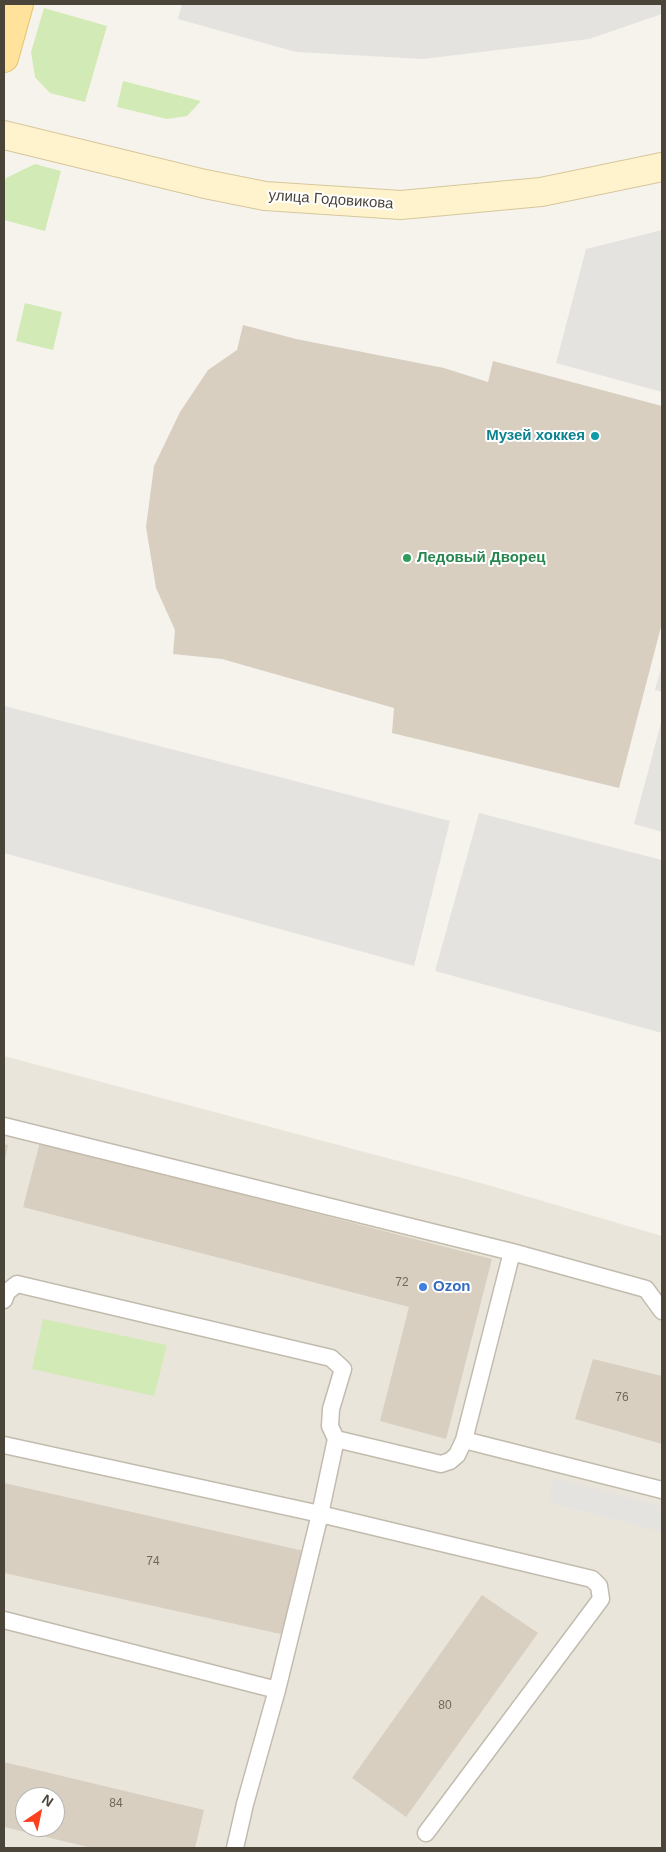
<!DOCTYPE html>
<html>
<head>
<meta charset="utf-8">
<style>
  body { margin:0 }
  #map { position:relative; width:666px; height:1852px; overflow:hidden; background:#f6f3ec; font-family:Arial,sans-serif }
  canvas { display:block }
  .frame { position:absolute; inset:0; border:5px solid #4b4439; pointer-events:none }
  .north { position:absolute; left:15px; top:1787px; width:50px; height:50px; box-sizing:border-box; background:#fff; border:1px solid #b7b4b0; border-radius:50%; rotate:34deg; font-size:14px; font-weight:700; line-height:20px; text-align:center; color:#4b4439 }
  .north::after { content:''; display:block; margin:auto; width:18px; height:22px; background:#fc3f1d; clip-path:polygon(50% 0,100% 100%,50% 72%,0 100%) }
</style>
</head>
<body>
<div id="map">
<canvas width="666" height="1852"></canvas>
<div class="frame"></div>
<div class="north">N</div>
</div>
<script>
const context = document.querySelector('canvas').getContext('2d');
context.lineJoin = 'round';
function paint(path, color) { context.fillStyle = color; context.fill(path, 'evenodd'); }
const toPath = rows => new Path2D(rows.map(r => 'M' + r).join(''));
function trace(path, color, width, dash) { context.strokeStyle = color; context.lineWidth = width; context.lineCap = dash ? 'butt' : 'round'; context.setLineDash(dash || []); context.stroke(path); }
function label(font, color, halo, rows, align = 'center') {
  context.font = font + ' Arial,sans-serif'; context.lineWidth = 4; context.setLineDash([]); context.textBaseline = 'middle'; context.strokeStyle = halo; context.fillStyle = color; for (const [text, x, y, turn = 0] of rows) {
    context.save(); context.translate(x, y); context.rotate((+turn || 0) * Math.PI / 180); context.textAlign = isNaN(turn) ? turn : align; if (halo) context.strokeText(text, 0, 0); context.fillText(text, 0, 0); context.restore();
  }
}
paint(toPath([
  [4,1056,481,1183,662,1236,662,1848,4,1848],
  [25,1797,55,1797,55,1827,25,1827]
]), '#eae5da');
paint(toPath([
  [44,8,107,26,85,102,50,93,35,77,31,52],
  [123,81,201,101,187,116,167,119,117,107],
  [35,164,61,171,45,231,4,220,4,186,6,178],
  [25,303,62,312,53,350,16,341],
  [43,1319,167,1345,154,1396,32,1369]
]), '#d2eab5');
paint(toPath([
  [182,4,662,4,662,14,589,39,423,59,296,52,178,19],
  [662,230,662,392,556,363,586,249],
  [662,665,662,692,655,690],
  [4,706,450,821,414,966,4,853],
  [662,719,662,832,634,824],
  [479,813,662,860,662,1033,435,971],
  [554,1478,662,1506,662,1532,548,1502]
]), '#e5e3e0');
paint(toPath([
  [243,325,296,339,444,368,488,382,493,361,662,406,662,623,619,788,392,733,394,708,222,659,173,654,175,630,156,588,146,527,154,466,180,412,208,370,237,350],
  [40,1142,492,1259,446,1439,380,1421,409,1307,23,1207],
  [4,1144,8,1145,5,1161,4,1161],
  [593,1359,662,1376,662,1444,575,1419],
  [4,1483,304,1551,285,1635,4,1573],
  [482,1595,538,1633,406,1817,352,1778],
  [4,1762,204,1810,195,1848,92,1848,4,1827],
  [25,1797,55,1797,55,1827,25,1827]
]), '#d8cfc1');
const lane = toPath([
  [4,1126,512,1252,646,1289,662,1311],
  [4,1300,7,1292,17,1284,331,1358,343,1369,331,1409,330,1426,336,1439,441,1464,450,1461,457,1455,464,1440,512,1252],
  [464,1440,662,1490],
  [4,1445,320,1514,592,1579,599,1586,601,1599,426,1833],
  [4,1620,277,1690],
  [235,1848,245,1804,277,1690,320,1514,336,1439]
]);
const secondary = toPath([
  [4,135,205,184,265,196,401,205,541,192,662,167]
]);
const primary = toPath([
  [4,58,19,4]
]);
trace(lane, '#c2bbae', 19);
trace(secondary, '#d6c79b', 30);
trace(primary, '#e6c16a', 30);
trace(lane, '#fff', 16);
trace(secondary, '#fff3cd', 28);
trace(primary, '#ffe39c', 28);
for (const [x, y, r, color] of [
  [595,436,5,"#0f9aa8"],
  [407,558,5,"#2e9e5b"],
  [423,1287,5,"#3f7fe0"]
]) { const dot = new Path2D(); dot.arc(x, y, r, 0, 2 * Math.PI); context.fillStyle = color; context.fill(dot); trace(dot, '#fff', 2); }
label('12px', '#6e675b', null, [
  ["72",402,1283],
  ["76",622,1398],
  ["74",153,1562],
  ["80",445,1706],
  ["84",116,1804]
]);
label('15px', '#4b4439', '#fff', [
  ["улица Годовикова",331,200,4]
]);
label('bold 15px', '#0d838f', '#fff', [
  ["Музей хоккея",585,436]
], 'right');
label('bold 15px', '#27864d', '#fff', [
  ["Ледовый Дворец",417,558]
], 'left');
label('bold 15px', '#366cbe', '#fff', [
  ["Ozon",433,1287]
], 'left');
</script>
</body>
</html>
